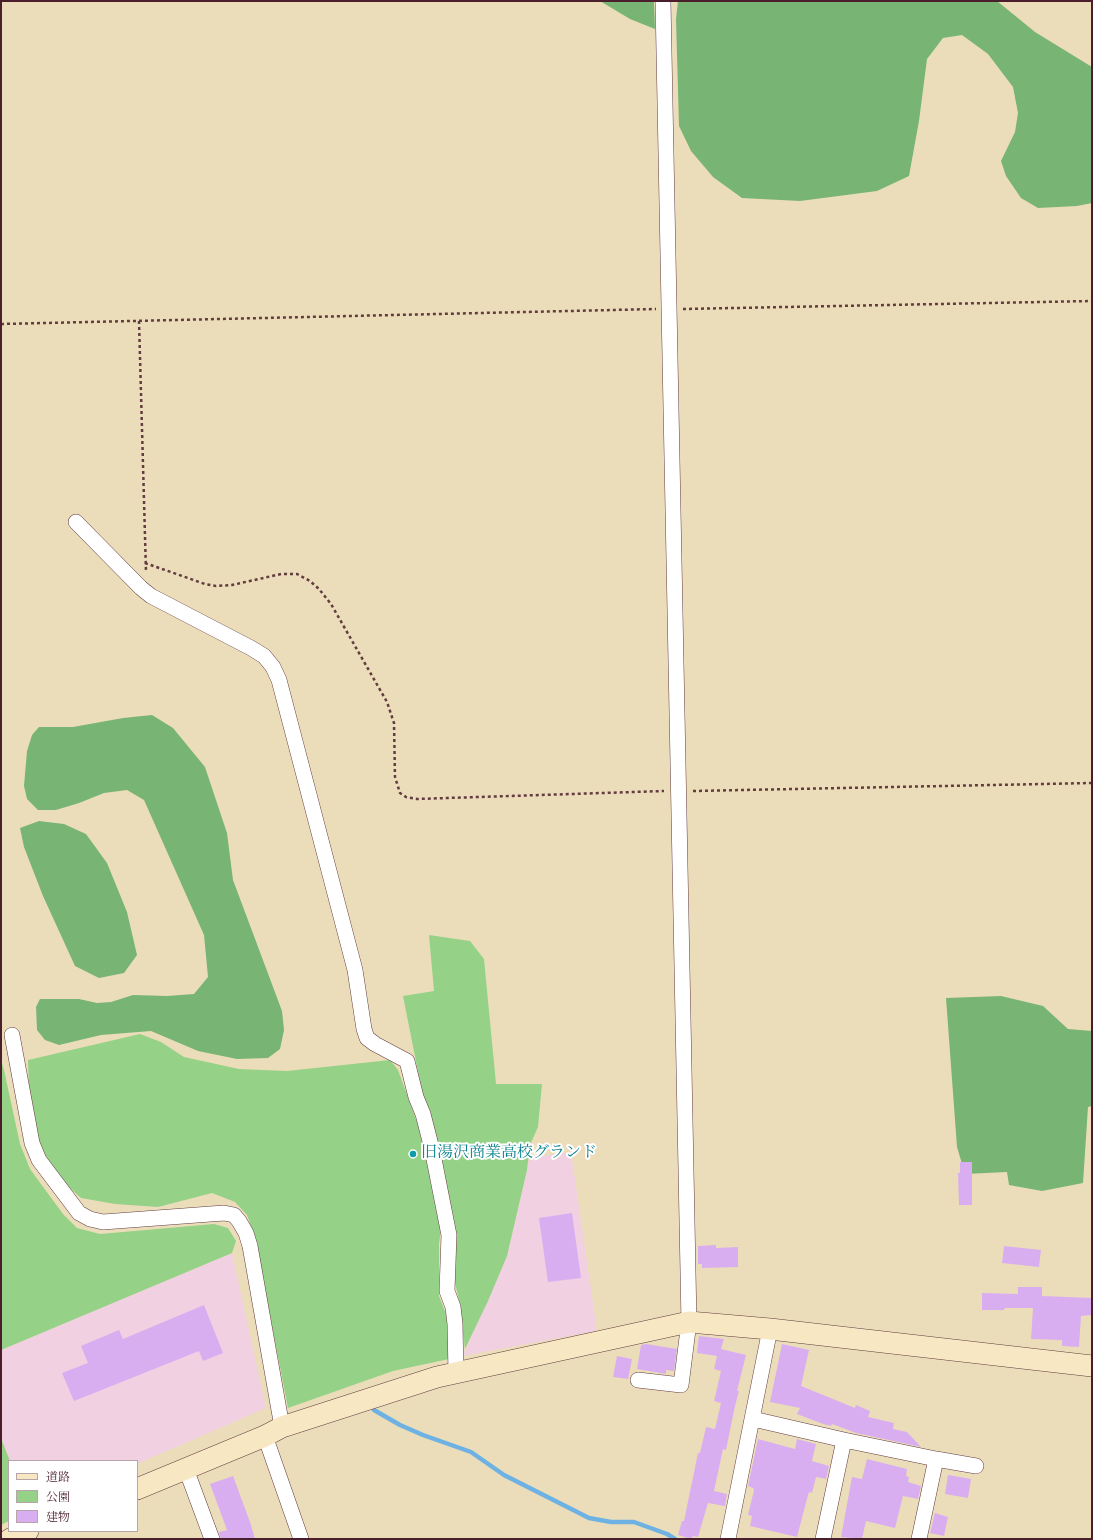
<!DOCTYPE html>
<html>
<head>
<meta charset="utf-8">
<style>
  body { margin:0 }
  #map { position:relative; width:1093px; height:1540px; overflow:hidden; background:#ecddba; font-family:Vollkorn,"Noto Serif JP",serif }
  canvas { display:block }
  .frame { position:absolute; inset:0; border:2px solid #4a1f2b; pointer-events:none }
  .legend { position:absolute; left:8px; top:1460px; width:130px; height:72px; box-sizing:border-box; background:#fff; border:1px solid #b7a5aa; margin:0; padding:5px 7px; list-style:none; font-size:12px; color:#4a1f2b }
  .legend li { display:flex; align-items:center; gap:8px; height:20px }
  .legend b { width:20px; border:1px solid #b7a5aa }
</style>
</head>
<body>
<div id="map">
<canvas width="1093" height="1540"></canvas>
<div class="frame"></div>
<ul class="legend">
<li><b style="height:5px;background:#f7e8c3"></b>道路</li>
<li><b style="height:11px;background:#95d287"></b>公園</li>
<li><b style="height:11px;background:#d9aef1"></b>建物</li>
</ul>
</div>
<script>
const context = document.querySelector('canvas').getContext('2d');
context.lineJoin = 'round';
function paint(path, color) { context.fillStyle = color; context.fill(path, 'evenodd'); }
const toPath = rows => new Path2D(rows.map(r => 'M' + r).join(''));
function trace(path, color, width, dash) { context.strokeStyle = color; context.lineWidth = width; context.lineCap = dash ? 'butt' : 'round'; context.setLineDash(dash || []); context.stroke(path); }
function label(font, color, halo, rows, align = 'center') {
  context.font = font + ' Vollkorn,"Noto Serif JP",serif'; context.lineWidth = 4; context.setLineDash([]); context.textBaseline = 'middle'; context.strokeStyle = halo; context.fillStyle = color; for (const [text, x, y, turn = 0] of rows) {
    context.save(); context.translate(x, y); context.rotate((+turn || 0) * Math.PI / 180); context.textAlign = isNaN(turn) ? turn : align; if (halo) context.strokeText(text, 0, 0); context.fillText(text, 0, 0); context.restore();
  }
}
paint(toPath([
  [571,1152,596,1324,596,1331,463,1356,507,1256,527,1170,529,1158],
  [232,1253,266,1408,137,1464,137,1461,10,1461,1,1438,1,1350]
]), '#f1d0e2');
paint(toPath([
  [429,935,470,941,484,959,496,1084,542,1084,538,1127,530,1145,527,1170,507,1256,488,1301,465,1349,459,1300,455,1283,455,1228,431,1120,423,1097,403,996,434,991],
  [140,1034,161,1042,184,1057,239,1069,287,1071,390,1060,398,1070,417,1122,428,1166,441,1230,439,1244,439,1296,448,1319,449,1359,393,1371,288,1408,255,1238,247,1215,235,1202,212,1193,158,1207,115,1204,81,1198,54,1174,30,1120,28,1060],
  [1,1060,4,1070,20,1144,30,1169,63,1214,77,1228,100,1234,214,1224,228,1228,236,1241,232,1253,1,1350],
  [1,1438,10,1461,9,1461,9,1521,1,1525]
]), '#95d287');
paint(toPath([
  [600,1,654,1,655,29,630,19],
  [678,1,997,1,1035,32,1092,67,1092,203,1077,206,1038,208,1021,198,1006,176,1001,161,1015,132,1018,113,1013,87,988,54,962,35,943,38,927,59,919,121,909,176,877,191,800,201,742,198,713,177,691,151,679,126,676,19],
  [152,715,173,728,205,767,227,833,233,880,282,1011,284,1030,280,1049,268,1058,237,1059,198,1051,151,1031,101,1035,59,1045,45,1040,37,1030,36,1007,40,999,79,999,97,1003,111,1002,133,995,167,996,194,994,208,977,204,935,144,800,127,790,104,793,79,803,56,810,38,810,27,799,24,786,27,751,32,735,39,727,73,727,123,718],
  [39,821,64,824,86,834,107,863,127,912,137,955,124,973,99,978,75,966,43,896,24,847,20,828],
  [1001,996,1043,1006,1068,1029,1092,1031,1092,1106,1088,1107,1083,1183,1042,1191,1009,1185,1007,1172,965,1174,957,1147,946,998]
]), '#78b474');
trace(toPath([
  [374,1410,400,1425,423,1435,471,1452,504,1475,589,1518,611,1522,634,1522,667,1534,675,1539]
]), '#6eb1e3', 4.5);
paint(toPath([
  [960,1162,972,1162,972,1205,959,1205,958,1173,960,1173],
  [572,1213,581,1278,548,1282,539,1218],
  [716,1245,716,1248,738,1247,738,1267,702,1268,702,1264,698,1264,698,1246],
  [1004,1246,1041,1250,1039,1267,1002,1263],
  [1018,1287,1042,1287,1042,1296,1092,1298,1092,1315,1081,1316,1079,1347,1062,1346,1062,1340,1031,1339,1033,1308,1005,1308,1004,1310,982,1310,982,1293,1018,1294],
  [204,1305,223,1353,203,1361,199,1351,74,1401,62,1373,88,1363,81,1346,119,1330,123,1339],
  [699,1336,724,1339,721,1349,746,1355,737,1391,739,1391,735,1406,726,1450,723,1449,714,1491,727,1494,725,1506,708,1503,698,1537,693,1536,691,1539,678,1535,682,1521,684,1521,698,1453,700,1453,706,1427,715,1429,721,1403,714,1401,721,1371,714,1369,717,1356,697,1353],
  [646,1344,677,1349,674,1371,666,1370,666,1374,637,1369,641,1345],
  [782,1344,809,1350,801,1386,855,1408,856,1405,870,1411,868,1417,894,1423,893,1429,907,1432,921,1447,856,1433,832,1424,831,1426,823,1424,797,1414,800,1408,770,1402],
  [617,1356,632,1359,628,1379,613,1377],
  [758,1439,795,1449,797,1439,816,1444,812,1461,829,1466,826,1479,816,1477,812,1493,809,1492,807,1499,797,1537,750,1526,752,1516,748,1515,754,1490,753,1488,748,1486],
  [867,1459,907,1469,906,1476,909,1477,908,1482,921,1486,918,1499,903,1496,895,1528,866,1521,862,1539,841,1537,852,1477,862,1479],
  [948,1475,971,1479,968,1498,945,1494],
  [233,1476,250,1522,255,1539,221,1539,219,1532,227,1530,210,1484],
  [935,1513,948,1517,944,1536,930,1533]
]), '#d9aef1');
const street = toPath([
  [76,522,141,588,151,596,251,648,264,656,273,667,279,680,355,970,364,1029,367,1038,375,1044,407,1061,416,1097,423,1114,432,1149,449,1235,447,1291,453,1307,455,1324,456,1373],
  [12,1035,32,1143,39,1160,79,1213,90,1219,103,1222,224,1213,234,1215,239,1221,246,1233,250,1246,282,1427],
  [638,1380,681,1385,689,1322,663,1],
  [753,1419,844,1440,936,1459,919,1539],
  [265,1436,301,1539],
  [936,1459,976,1466],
  [186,1469,212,1539],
  [728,1539,770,1329],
  [823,1539,844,1440]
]);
const secondary = toPath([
  [137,1489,265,1436,282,1427,437,1377,689,1322,770,1329,1092,1366],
  [10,1539,28,1531]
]);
trace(street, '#623c40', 16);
trace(secondary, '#623c40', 22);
trace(toPath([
  [683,309,1092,301],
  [139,321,146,572],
  [1,324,656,309],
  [145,563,205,584,216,586,232,585,281,574,297,574,310,581,319,589,331,604,387,702,394,723,395,777,400,793,406,797,417,799,664,791],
  [693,791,1092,783]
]), '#623c40', 2.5, [3, 3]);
trace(street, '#fff', 15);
trace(secondary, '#f7e8c3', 21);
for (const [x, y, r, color] of [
  [413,1154,4,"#0f9aa8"]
]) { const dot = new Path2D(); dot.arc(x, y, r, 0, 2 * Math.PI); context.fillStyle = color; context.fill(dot); trace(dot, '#fff', 1.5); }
label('16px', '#0d838f', '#fff', [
  ["旧湯沢商業高校グランド",421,1154]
], 'left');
</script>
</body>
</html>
